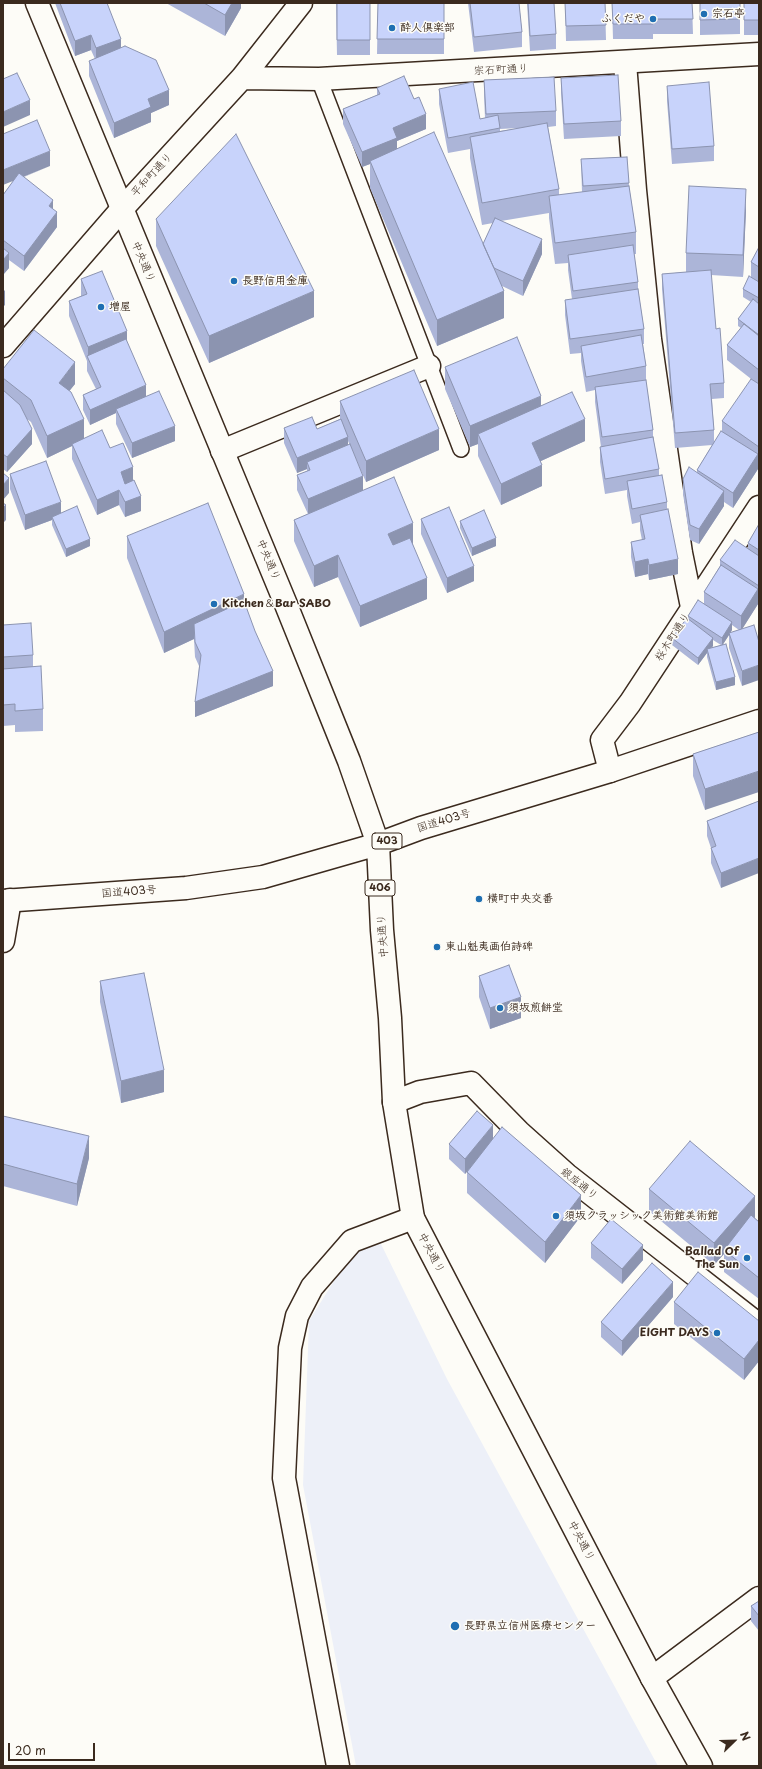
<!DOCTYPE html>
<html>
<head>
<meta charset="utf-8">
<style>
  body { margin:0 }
  #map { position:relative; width:762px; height:1769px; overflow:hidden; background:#fdfcf7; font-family:"Playpen Sans",sans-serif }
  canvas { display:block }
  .frame { position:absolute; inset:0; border:4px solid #3b2a1e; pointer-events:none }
  .north { position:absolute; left:714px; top:1721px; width:40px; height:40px; -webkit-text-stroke:3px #fdfcf7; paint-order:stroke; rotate:67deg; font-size:11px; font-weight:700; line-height:16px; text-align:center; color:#3b2a1e }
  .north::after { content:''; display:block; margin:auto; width:14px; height:18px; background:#3b2a1e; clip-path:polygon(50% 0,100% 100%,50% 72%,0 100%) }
  .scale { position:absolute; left:8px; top:1743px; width:87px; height:18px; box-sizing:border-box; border:2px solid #3b2a1e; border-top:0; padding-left:5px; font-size:12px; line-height:14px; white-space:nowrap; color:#3b2a1e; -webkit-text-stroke:3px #fdfcf7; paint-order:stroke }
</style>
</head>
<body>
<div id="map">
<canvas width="762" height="1769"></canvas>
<div class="frame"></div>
<div class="north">N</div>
<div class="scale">20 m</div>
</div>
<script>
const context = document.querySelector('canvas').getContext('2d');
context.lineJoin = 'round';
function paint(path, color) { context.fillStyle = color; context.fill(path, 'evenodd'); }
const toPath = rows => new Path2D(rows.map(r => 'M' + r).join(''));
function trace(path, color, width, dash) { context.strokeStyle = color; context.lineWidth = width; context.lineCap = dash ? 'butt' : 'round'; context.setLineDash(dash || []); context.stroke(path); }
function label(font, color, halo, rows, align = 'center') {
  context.font = font + ' "Playpen Sans","Klee One",sans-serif'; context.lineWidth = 3; context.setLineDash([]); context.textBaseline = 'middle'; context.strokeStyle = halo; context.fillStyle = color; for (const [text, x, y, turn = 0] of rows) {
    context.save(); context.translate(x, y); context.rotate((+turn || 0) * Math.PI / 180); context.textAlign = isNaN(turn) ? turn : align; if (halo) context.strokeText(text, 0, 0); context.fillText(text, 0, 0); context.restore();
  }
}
paint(toPath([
  [381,1244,447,1379,658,1766,356,1766,303,1485,309,1321,344,1265,359,1250]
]), '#edf0f8');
const service = toPath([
  [319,79,461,449]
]);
const pedestrian = toPath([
  [652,1678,759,1598]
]);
const minor = toPath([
  [625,63,635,190,650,339,681,553,692,607],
  [222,451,429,366],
  [610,771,602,740,630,703,759,507],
  [338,1766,284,1478,290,1348,297,1316,312,1287,352,1241,413,1218]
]);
const tertiary = toPath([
  [242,78,319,79,759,54],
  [3,346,121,210,242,78,301,3],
  [3,941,10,900],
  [394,1102,420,1092,471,1083,519,1132,567,1175,759,1325]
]);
const trunk = toPath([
  [37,3,285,602,349,761,378,844,382,930,390,1018,394,1102,413,1218,652,1678,701,1766],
  [3,901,186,888,263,877,378,844,421,828,610,771,759,721]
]);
trace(service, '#3b2a1e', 18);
trace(pedestrian, '#3b2a1e', 25);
trace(minor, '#3b2a1e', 25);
trace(tertiary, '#3b2a1e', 25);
trace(trunk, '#3b2a1e', 25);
trace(service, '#fdfcf7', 15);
trace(pedestrian, '#fdfcf7', 22);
trace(minor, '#fdfcf7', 22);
trace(tertiary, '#fdfcf7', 22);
trace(trunk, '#fdfcf7', 22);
paint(toPath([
  [55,3,107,3,121,48,169,105,151,113,151,122,114,138,89,76,89,61,95,59,91,50,75,56],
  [166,3,241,3,241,8,225,36],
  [336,3,370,3,370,55,337,55],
  [378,3,444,3,444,54,377,54],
  [468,3,519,3,522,32,522,47,474,52],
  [527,3,554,3,556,34,556,49,530,51],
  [565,3,605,3,606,40,566,41],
  [612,3,692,3,693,34,653,34,653,39,613,39],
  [700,3,740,3,740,34,700,35],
  [744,3,759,3,759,35,744,35],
  [561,78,621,121,621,136,564,139,561,93],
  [484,80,556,111,556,126,548,127,559,189,559,195,582,192,581,159,627,157,629,186,636,232,636,254,634,254,638,282,638,289,644,329,644,344,643,344,646,366,646,381,653,430,653,437,659,469,659,475,667,502,667,509,678,574,649,580,648,574,635,577,631,557,631,542,642,540,640,530,640,522,632,524,627,496,627,490,605,494,600,462,600,447,601,447,595,402,595,390,586,392,581,361,581,353,570,354,565,315,565,300,572,299,568,270,568,263,555,264,549,218,549,213,501,221,542,254,523,296,502,286,504,318,437,346,370,188,370,164,362,167,343,124,343,109,377,95,377,88,426,129,397,141,397,148,483,244,493,223,482,225,470,158,470,149,448,153,439,104,439,89,480,119,485,118,484,95],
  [519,128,500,131,500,129],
  [667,86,714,146,714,161,672,164,667,101],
  [50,166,24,177,53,209,57,227,24,271,9,260,9,268,3,275,3,195,13,181,3,185],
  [746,210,743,277,711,275,716,329,724,383,724,398,712,399,714,430,714,442,722,431,722,421,755,382,727,360,727,345,741,328,738,326,738,319,751,302,743,297,743,289,751,277,751,262,759,247,759,462,758,461,758,469,733,508,724,502,724,506,699,544,690,540,683,494,683,479,697,472,697,470,712,445,675,448,662,289,662,274,686,272,686,253],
  [156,219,314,317,209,363,156,246],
  [81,279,127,342,146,396,175,441,132,458,116,424,116,413,90,425,83,410,83,395,96,389,87,371,87,361,69,316,69,301,81,296],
  [445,367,541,406,585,441,541,461,542,486,501,505,478,456,478,444,470,447,445,389],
  [3,369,75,384,69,391,84,438,110,448,133,480,141,511,125,517,119,505,97,515,72,459,72,446,47,458,31,422,27,419,32,444,7,472,3,469],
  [340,401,439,450,366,482,348,441,348,445,363,490,413,545,427,599,360,627,338,577,314,587,294,541,294,520,308,514,297,490,297,475,307,471,307,469,297,473,284,443,284,428,317,429,340,419],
  [10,474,61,513,90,546,66,557,52,525,52,520,25,530,10,489],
  [759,501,759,518,758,517,758,502],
  [421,519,474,581,447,593,421,534],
  [460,521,496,546,472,556,460,528],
  [759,524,759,601,758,600,758,604,742,629,742,686,729,648,729,635,723,644,735,685,716,690,707,657,707,653,698,665,672,645,672,638,688,619,688,616,704,604,704,592,720,566,720,560,748,548,748,543],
  [732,625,739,630,730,633,732,630],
  [713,640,721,645,711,648,713,646],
  [127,536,244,601,273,686,195,717,199,666,195,657,194,639,164,653,127,558],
  [3,625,33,655,33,667,43,709,43,731,15,732,15,725,3,726],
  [759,732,705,810,693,776,693,754],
  [759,801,721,888,711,863,711,848,707,836,707,821],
  [479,976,521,1018,490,1029,479,997],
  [100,981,164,1092,121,1103,100,1002],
  [3,1116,89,1158,77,1206,3,1186],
  [493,1139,581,1216,545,1263,467,1193,467,1172,465,1174,449,1159,449,1144],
  [649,1189,755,1218,759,1222,759,1299,724,1272,724,1254,714,1265,649,1211],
  [591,1243,643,1260,622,1284,591,1258],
  [673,1297,622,1356,601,1337,601,1322],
  [674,1302,759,1321,759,1361,744,1380,674,1324],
  [759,1601,759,1631,751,1621,751,1606]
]), '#acb5d8');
paint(toPath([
  [232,3,241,3,241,8,225,36,225,15],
  [91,35,91,50,75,56,75,41],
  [121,39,121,54,96,63,96,48],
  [169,90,169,105,151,113,151,122,114,138,114,123,148,99],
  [30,100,30,115,3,127,3,112],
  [426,114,426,129,397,141,397,153,370,161,370,164,362,167,362,152,393,128],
  [50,151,50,166,3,185,3,170],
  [746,189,746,210,743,277,743,255],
  [53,200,53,215,49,206],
  [57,212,57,227,24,271,24,256],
  [542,239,542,254,523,296,523,281],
  [9,253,9,268,3,275,3,260],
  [5,290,5,305,3,307,3,292],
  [314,291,314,317,209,363,209,336],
  [504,291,504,318,437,346,437,320],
  [127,331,127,346,88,357,88,347],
  [75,362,75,384,59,404,59,383],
  [146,385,146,400,116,409,116,413,90,425,90,410],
  [541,396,541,417,478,434,478,444,470,447,470,426],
  [84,419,84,441,72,444,72,446,47,458,47,436],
  [585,419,585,441,532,465,532,443],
  [175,426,175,441,132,458,132,443],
  [32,429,32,444,7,472,7,457],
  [439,429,439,450,366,482,366,461],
  [348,437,348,452,307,462,307,469,297,473,297,458],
  [758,454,758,469,733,508,733,493],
  [542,465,542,486,501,505,501,484],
  [133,467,133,482,121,488,121,472],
  [363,476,363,491,308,514,308,499],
  [9,478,9,493,3,500,3,485],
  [119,490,119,505,97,515,97,500],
  [724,491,724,506,699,544,699,529],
  [141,496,141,511,125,517,125,502],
  [61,502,61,517,52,517,52,520,25,530,25,515],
  [6,505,6,520,3,523,3,508],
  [413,523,413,545,388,555,388,534],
  [496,538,496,546,472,556,472,548],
  [90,539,90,546,66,557,66,549],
  [338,555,338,577,314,587,314,566],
  [648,559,648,574,635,577,635,562],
  [678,559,678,574,649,580,649,565],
  [474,566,474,581,447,593,447,578],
  [427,578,427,599,360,627,360,606],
  [758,589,758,604,741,631,741,616],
  [244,594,244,616,194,624,194,639,164,653,164,632],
  [732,622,732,630,729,635,729,633,729,635,722,646,722,638],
  [713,638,713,646,708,652,707,649,707,653,698,665,698,658],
  [759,665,759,680,742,686,742,671],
  [273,671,273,686,195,717,195,702],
  [735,677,735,685,716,690,716,682],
  [759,771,759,792,705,810,705,789],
  [759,858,759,873,721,888,721,873],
  [521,997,521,1018,490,1029,490,1008],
  [164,1070,164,1092,121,1103,121,1081],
  [493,1125,493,1140,465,1174,465,1159],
  [89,1136,89,1158,77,1206,77,1184],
  [581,1195,581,1216,545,1263,545,1242],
  [755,1196,755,1218,726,1252,724,1250,724,1254,714,1265,714,1243],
  [643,1245,643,1260,622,1284,622,1269],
  [673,1282,673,1297,622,1356,622,1341],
  [759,1340,759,1361,744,1380,744,1359]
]), '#8c94b0');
const building = toPath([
  [60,3,107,3,121,39,96,48,91,35,75,41,60,3],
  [204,3,232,3,225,15,204,3],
  [337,3,370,3,370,40,337,40,337,3],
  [378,3,444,3,444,39,377,39,378,3],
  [470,3,519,3,522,32,474,37,470,3],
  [528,3,554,3,556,34,530,36,528,3],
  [565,3,605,3,606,25,566,26,565,3],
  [612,3,692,3,693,19,653,19,653,24,613,24,612,3],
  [700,3,740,3,740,19,700,20,700,3],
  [744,3,759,3,759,20,744,20,744,3],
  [125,46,156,60,169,90,148,99,151,107,114,123,89,61,125,46],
  [17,73,30,100,3,112,3,79,17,73],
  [618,75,621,121,564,124,561,78,618,75],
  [404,76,414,99,419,97,426,114,393,128,397,138,362,152,343,109,380,94,377,88,404,76],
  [554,77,556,111,486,114,484,80,554,77],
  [473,82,480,119,498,115,500,128,448,138,439,89,473,82],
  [709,82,714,146,672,149,667,86,709,82],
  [37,120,50,151,3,170,3,134,37,120],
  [547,123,559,189,482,203,470,137,547,123],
  [434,132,504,291,437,320,370,161,434,132],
  [236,134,314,291,209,336,156,219,236,134],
  [627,157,629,183,583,186,581,159,627,157],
  [19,173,53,200,49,206,57,212,24,256,3,240,3,195,19,173],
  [629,186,636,232,555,243,549,196,629,186],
  [689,186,746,189,743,255,686,253,689,186],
  [495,218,542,239,523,281,494,268,483,244,495,218],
  [633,245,638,282,573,291,568,255,633,245],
  [759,247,759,267,751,262,759,247],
  [3,248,9,253,3,260,3,248],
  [711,270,716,329,720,328,724,383,710,384,714,430,675,433,662,274,711,270],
  [102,271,127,331,88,347,69,301,87,294,81,279,102,271],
  [749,276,759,282,759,298,743,289,749,276],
  [638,289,644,329,570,339,565,300,638,289],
  [753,299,759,304,759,335,738,319,753,299],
  [744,324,759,336,759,370,727,345,744,324],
  [34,330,75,362,59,383,71,392,84,419,47,436,31,400,3,378,3,369,34,330],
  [641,335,646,366,586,377,581,346,641,335],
  [517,337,541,396,470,426,445,367,517,337],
  [126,339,146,385,90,410,83,395,101,387,87,356,126,339],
  [414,370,439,429,366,461,340,401,414,370],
  [751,379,759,384,759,447,722,421,751,379],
  [646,380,653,430,602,437,595,387,646,380],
  [3,390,20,405,32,429,7,457,3,454,3,390],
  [159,391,175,426,132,443,116,409,159,391],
  [572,392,585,419,532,443,542,465,501,484,478,434,572,392],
  [312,417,317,429,341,419,348,437,297,458,284,428,312,417],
  [102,430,110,448,123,443,133,467,121,472,125,484,134,480,141,496,125,502,119,490,97,500,72,444,102,430],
  [721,431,758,454,733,493,697,470,721,431],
  [653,437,659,469,605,479,600,447,653,437],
  [350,444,363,476,308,499,297,475,310,470,307,462,350,444],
  [46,461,61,502,25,515,10,474,46,461],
  [689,467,724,491,699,529,690,525,683,479,689,467],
  [3,473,9,478,3,485,3,473],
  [662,475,667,502,632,509,627,481,662,475],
  [394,477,413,523,388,534,393,545,410,538,427,578,360,606,338,555,314,566,294,520,394,477],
  [3,503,6,505,3,508,3,503],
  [208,503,244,594,164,632,127,536,208,503],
  [77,506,90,539,66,549,52,517,77,506],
  [449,507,474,566,447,578,421,519,449,507],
  [668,509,678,559,649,565,648,559,635,562,631,542,645,539,640,515,668,509],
  [484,510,496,538,472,548,460,521,484,510],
  [759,524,759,550,748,543,759,524],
  [735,540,759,556,759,586,720,560,735,540],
  [721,565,758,589,741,616,704,592,721,565],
  [698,600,732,622,722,638,688,616,698,600],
  [244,601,255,631,273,671,195,702,201,655,195,642,194,624,244,601],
  [687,618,713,638,698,658,672,638,687,618],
  [31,623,33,655,3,657,3,625,31,623],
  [754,625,759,642,759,665,742,671,729,633,754,625],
  [726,644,735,677,716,682,707,649,726,644],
  [41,666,43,709,15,711,15,704,3,705,3,669,41,666],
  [759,732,759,771,705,789,693,754,759,732],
  [759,801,759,858,721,873,711,848,716,846,707,821,759,801],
  [509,965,521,997,490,1008,479,976,509,965],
  [144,973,164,1070,121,1081,100,981,144,973],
  [477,1111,493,1125,465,1159,449,1144,477,1111],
  [3,1116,89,1136,77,1184,3,1164,3,1116],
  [502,1127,581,1195,545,1242,467,1172,502,1127],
  [690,1141,755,1196,714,1243,649,1189,690,1141],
  [751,1215,759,1222,759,1278,724,1250,751,1215],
  [611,1219,643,1245,622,1269,591,1243,611,1219],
  [652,1263,673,1282,622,1341,601,1322,652,1263],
  [698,1272,759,1321,759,1340,744,1359,674,1302,698,1272],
  [759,1601,759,1616,751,1606,759,1601]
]);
paint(building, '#c8d3fb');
trace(building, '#8c94b0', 1);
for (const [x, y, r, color] of [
  [704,14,4,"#1f6fb2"],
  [653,19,4,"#1f6fb2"],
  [392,28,4,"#1f6fb2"],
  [234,281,4,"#1f6fb2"],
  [101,307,4,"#1f6fb2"],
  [214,604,4,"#1f6fb2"],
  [479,899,4,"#1f6fb2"],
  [437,947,4,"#1f6fb2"],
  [500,1008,4,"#1f6fb2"],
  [556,1216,4,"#1f6fb2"],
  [747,1258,4,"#1f6fb2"],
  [717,1333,4,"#1f6fb2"],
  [455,1626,5,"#1f6fb2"]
]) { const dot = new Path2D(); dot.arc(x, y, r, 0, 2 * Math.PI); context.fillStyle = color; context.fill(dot); trace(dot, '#fdfcf7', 1.5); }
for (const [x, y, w] of [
  [387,841,30],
  [380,888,30]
]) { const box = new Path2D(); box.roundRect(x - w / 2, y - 8, w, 16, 3); context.fillStyle = '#fdfcf7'; context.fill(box); trace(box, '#3b2a1e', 1); }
label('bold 10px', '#3b2a1e', null, [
  ["403",387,841],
  ["406",380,888]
]);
label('bold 11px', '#3b2a1e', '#fdfcf7', [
  ["宗石亭",712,14],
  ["ふくだや",645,19,"right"],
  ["酔人倶楽部",400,28],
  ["長野信用金庫",242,281],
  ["増屋",109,307],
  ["Kitchen＆Bar SABO",222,604],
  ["横町中央交番",487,899],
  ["東山魁夷画伯詩碑",445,947],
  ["須坂煎餅堂",508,1008],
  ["須坂クラッシック美術館美術館",564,1216],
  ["Ballad Of",739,1252,"right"],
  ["The Sun",739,1265,"right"],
  ["EIGHT DAYS",709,1333,"right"],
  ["長野県立信州医療センター",464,1626]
], 'left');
label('11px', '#3b2a1e', '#fdfcf7', [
  ["宗石町通り",501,70,-3],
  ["平和町通り",152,175,-47],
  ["中央通り",143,262,67],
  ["中央通り",268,560,67],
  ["桜木町通り",673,637,-57],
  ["国道403号",444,821,-17],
  ["国道403号",129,892,-4],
  ["中央通り",383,936,-94],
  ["銀座通り",579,1184,39],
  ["中央通り",431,1253,62],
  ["中央通り",581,1541,62]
]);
</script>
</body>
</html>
